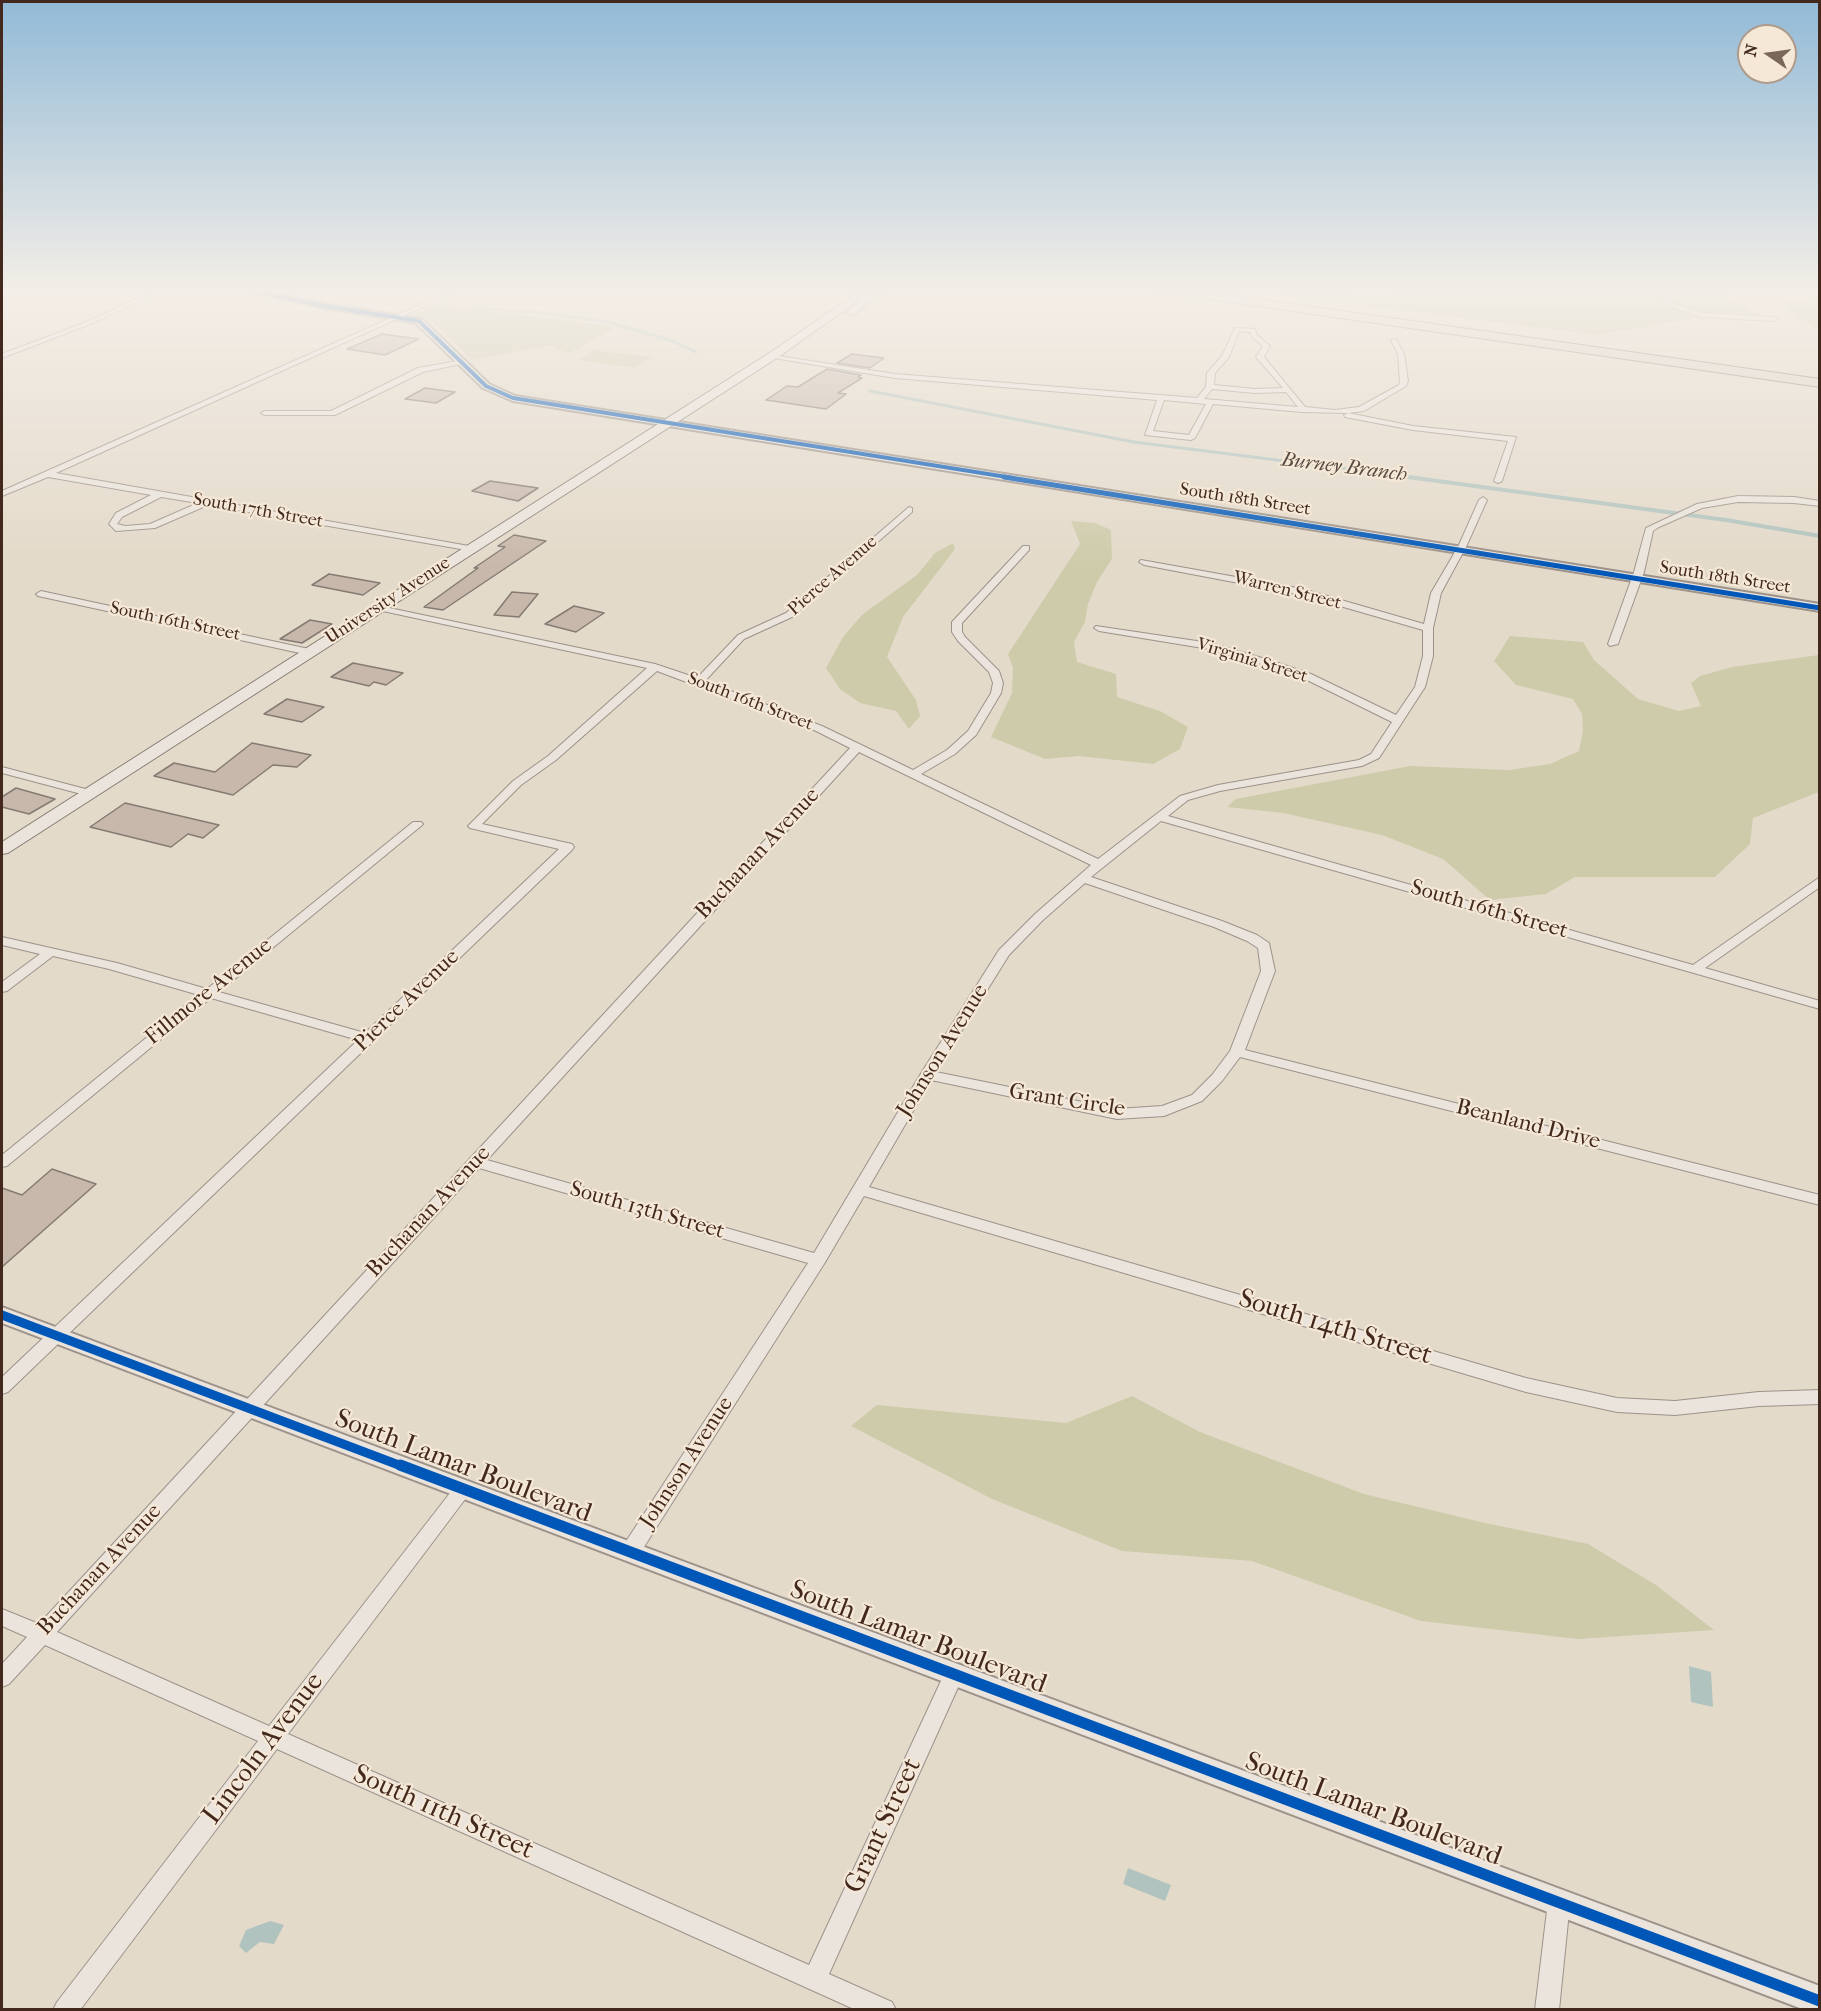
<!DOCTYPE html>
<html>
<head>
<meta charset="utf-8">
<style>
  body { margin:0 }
  #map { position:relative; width:1821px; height:2011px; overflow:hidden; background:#e4daca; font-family:"IM FELL French Canon",serif }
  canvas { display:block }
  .frame { position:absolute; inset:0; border:3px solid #43281e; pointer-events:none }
  .north { position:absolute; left:1737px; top:24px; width:60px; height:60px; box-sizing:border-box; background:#f5e8d6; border:2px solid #ae9b8c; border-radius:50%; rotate:283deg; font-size:16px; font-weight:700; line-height:24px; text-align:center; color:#43281e }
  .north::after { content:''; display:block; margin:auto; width:21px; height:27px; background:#7b665a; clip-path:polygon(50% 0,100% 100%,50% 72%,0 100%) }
</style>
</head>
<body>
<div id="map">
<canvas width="1821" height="2011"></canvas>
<div class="frame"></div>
<div class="north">N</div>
</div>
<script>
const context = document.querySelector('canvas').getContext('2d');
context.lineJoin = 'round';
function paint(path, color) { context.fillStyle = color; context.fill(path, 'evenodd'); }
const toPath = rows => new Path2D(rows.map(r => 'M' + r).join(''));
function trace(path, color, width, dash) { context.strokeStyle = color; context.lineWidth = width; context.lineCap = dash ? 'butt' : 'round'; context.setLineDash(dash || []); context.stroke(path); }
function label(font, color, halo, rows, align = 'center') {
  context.font = font + ' "IM FELL French Canon",serif'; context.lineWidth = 4.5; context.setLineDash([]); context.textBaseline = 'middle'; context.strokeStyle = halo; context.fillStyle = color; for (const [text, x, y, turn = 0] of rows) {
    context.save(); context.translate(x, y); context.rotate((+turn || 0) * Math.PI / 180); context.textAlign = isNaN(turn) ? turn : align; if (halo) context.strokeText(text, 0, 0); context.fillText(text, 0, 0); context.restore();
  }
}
paint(toPath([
  [1248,288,1329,288,1352,296,1392,295,1394,288,1715,288,1758,315,1700,317,1598,335,1293,297],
  [1819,293,1819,331,1780,303,1817,295],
  [437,304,471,309,616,327,568,354,552,345,472,360,431,320,414,315],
  [596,350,652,357,634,368,578,360],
  [1071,521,1095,523,1111,530,1112,559,1097,582,1088,604,1085,622,1074,642,1077,662,1116,674,1117,697,1160,711,1188,727,1180,749,1153,764,1079,756,1045,759,991,737,1012,693,1013,668,1008,654,1080,544],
  [953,543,955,549,903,617,887,657,916,700,920,716,909,729,896,711,860,703,840,689,826,668,843,637,863,614,917,575,935,553],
  [1510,636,1583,642,1594,660,1638,699,1679,711,1701,706,1691,683,1700,676,1732,667,1819,655,1819,792,1753,818,1750,844,1715,877,1575,877,1546,894,1490,900,1443,859,1382,835,1283,813,1227,807,1236,799,1410,766,1509,770,1550,764,1579,751,1583,731,1582,714,1573,699,1516,685,1494,661],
  [1132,1396,1200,1432,1364,1494,1485,1523,1588,1544,1656,1585,1714,1630,1578,1639,1421,1621,1252,1561,1122,1551,992,1499,851,1426,877,1405,1066,1423]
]), '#cecbaa');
paint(toPath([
  [1689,1666,1711,1672,1713,1707,1691,1702],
  [1128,1868,1171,1885,1165,1901,1123,1884],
  [270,1921,284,1925,274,1944,260,1942,246,1953,239,1946,246,1930]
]), '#b1c3be');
trace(toPath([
  [470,308,544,313,608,322,673,341,696,352],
  [870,391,1134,442,1420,478]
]), '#b1c3be', 3);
trace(toPath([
  [1408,477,1726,520,1820,536]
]), '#b1c3be', 4);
const building = toPath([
  [382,334,419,339,385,355,347,349,382,334],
  [852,354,884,358,870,368,837,363,852,354],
  [827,369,861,375,858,377,862,378,838,393,846,394,826,409,766,400,787,386,798,387,827,369],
  [425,388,455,392,436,403,405,399,425,388],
  [490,481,538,488,518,501,472,491,490,481],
  [514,535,546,541,443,610,424,607,478,568,474,568,505,547,498,546,514,535],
  [329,574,380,583,363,595,312,585,329,574],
  [512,592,538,594,519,617,494,615,512,592],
  [574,606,604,613,576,632,545,624,574,606],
  [310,620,332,624,302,643,280,639,310,620],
  [353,663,403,673,386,685,374,682,369,686,331,677,353,663],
  [287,699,324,707,302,722,264,714,287,699],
  [252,743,311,755,297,767,273,765,233,795,154,776,174,763,215,772,252,743],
  [16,788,55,799,29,814,2,807,2,797,16,788],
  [125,803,219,825,203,838,188,834,171,847,90,827,125,803],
  [52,1169,96,1184,2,1267,2,1188,22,1195,52,1169]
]);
paint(building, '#c8b7ab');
trace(building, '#857b72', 1.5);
const minor = toPath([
  [159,288,166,288,93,323,2,358,2,354,89,321,159,288],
  [458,288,465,288,56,473,469,546,473,549,472,551,208,505,155,528,116,531,109,524,116,513,151,495,48,477,2,496,2,491,458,288],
  [161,497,198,503,150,524,125,526,117,524,122,517,161,497],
  [1650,288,1656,288,1674,304,1702,313,1774,317,1777,319,1774,321,1701,317,1670,306,1650,288],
  [1235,328,1255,329,1257,335,1270,346,1264,357,1305,407,1335,410,1359,407,1399,385,1400,381,1398,354,1391,340,1396,339,1404,354,1408,381,1406,386,1364,411,1348,413,1413,426,1516,437,1502,481,1498,483,1494,481,1508,441,1413,430,1345,417,1344,415,1348,413,1302,412,1213,404,1195,438,1191,440,1145,435,1157,400,895,378,768,357,772,355,895,374,1197,398,1206,387,1207,373,1222,356,1235,328],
  [1239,331,1250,332,1252,337,1263,346,1256,357,1283,388,1255,389,1214,385,1215,373,1229,357,1239,331],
  [1212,389,1255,393,1286,392,1298,407,1204,399,1212,389],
  [1164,400,1206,404,1189,435,1153,431,1164,400],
  [463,360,467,362,465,363,423,372,335,415,265,415,261,413,265,411,331,411,418,368,463,360],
  [1738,496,1794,497,1820,501,1820,506,1794,503,1738,502,1702,508,1659,527,1653,531,1644,572,1618,644,1610,646,1608,644,1634,572,1646,528,1697,504,1738,496],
  [1483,497,1487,500,1466,547,1441,593,1433,628,1433,656,1425,687,1379,758,1362,766,1220,791,1188,800,1168,816,1693,965,1820,877,1820,887,1705,968,1820,1001,1820,1009,1161,821,1091,877,1222,921,1257,935,1269,943,1275,971,1245,1050,1820,1195,1820,1205,1240,1057,1222,1081,1202,1101,1164,1116,1117,1119,931,1080,869,1187,1526,1378,1617,1398,1675,1401,1759,1392,1820,1390,1820,1404,1759,1406,1675,1415,1617,1412,1526,1392,864,1196,824,1264,637,1558,630,1560,623,1558,621,1552,623,1546,808,1263,479,1168,57,1632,269,1726,457,1484,463,1482,469,1484,472,1489,469,1494,288,1734,809,1965,947,1668,954,1665,961,1668,964,1674,829,1974,892,2002,896,2010,856,2010,277,1749,80,2010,53,2010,57,2002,258,1741,45,1645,9,1684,2,1687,2,1664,27,1637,2,1626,2,1609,39,1624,850,748,814,730,657,671,556,760,521,785,482,824,572,844,574,847,572,850,8,1392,2,1394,2,1377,358,1040,211,998,7,1166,2,1167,2,1155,199,995,109,969,53,956,7,991,2,992,2,982,40,954,2,945,2,937,117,963,207,989,413,822,421,822,423,824,421,826,219,992,365,1033,559,849,470,828,468,826,513,781,548,756,647,668,378,610,375,609,375,605,655,664,697,678,738,635,786,613,909,507,912,508,912,512,792,617,744,639,705,681,822,726,913,770,947,750,968,731,991,693,993,683,989,672,958,641,952,632,952,622,1023,546,1029,546,1029,550,962,623,962,632,965,637,999,671,1003,683,1001,693,976,735,955,754,921,774,1098,859,1180,796,1218,785,1359,760,1371,754,1392,722,1303,678,1261,664,1209,649,1099,631,1094,628,1096,626,1210,643,1269,660,1311,674,1396,715,1415,687,1423,656,1423,630,1302,595,1144,565,1139,562,1141,560,1303,589,1424,624,1431,593,1458,547,1479,500,1483,497],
  [859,752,1091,865,1035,914,999,950,920,1075,814,1253,487,1160,859,752],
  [1085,883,1214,927,1247,941,1258,948,1261,971,1230,1051,1212,1075,1192,1095,1162,1106,1117,1109,936,1072,1009,955,1043,920,1085,883],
  [41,591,309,649,314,652,309,655,38,596,36,594,41,591],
  [2,767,93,791,95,793,89,796,2,773,2,767],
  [1559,1891,1567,1894,1570,1902,1559,2010,1535,2010,1548,1902,1551,1894,1559,1891]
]);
const tertiary = toPath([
  [236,288,249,288,325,304,422,319,489,384,515,396,1820,604,1820,611,513,401,483,388,416,323,325,308,236,288],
  [2,1307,1820,1986,1820,2010,1805,2010,2,1323,2,1307]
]);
const secondary = toPath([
  [856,288,865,288,853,304,780,356,8,853,2,854,2,842,771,352,847,300,856,288],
  [887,288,897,289,872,299,854,315,846,313,866,295,887,288]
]);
const motorway = toPath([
  [1129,288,1181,288,1820,379,1820,387,1180,295,1135,292,1129,288]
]);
trace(minor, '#9c9289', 2);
trace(tertiary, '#9c9289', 4);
trace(secondary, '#857b72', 2);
trace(motorway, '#857b72', 2);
paint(minor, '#eae4dd');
paint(tertiary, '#eae4dd');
paint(secondary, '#eae4dd');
paint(motorway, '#ddd5c8');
trace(toPath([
  [240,288,325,306,419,321,486,386,513,398,1013,478]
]), '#0057b8', 4);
trace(toPath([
  [1004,477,1820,608]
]), '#0057b8', 5);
trace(toPath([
  [2,1315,404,1467]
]), '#0057b8', 9);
trace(toPath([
  [400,1465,1820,2001]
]), '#0057b8', 11);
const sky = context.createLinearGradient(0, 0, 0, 569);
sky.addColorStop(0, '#92bad7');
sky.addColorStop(0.51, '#f3eee7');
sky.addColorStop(1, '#f3eee700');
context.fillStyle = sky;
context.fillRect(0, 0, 1821, 569);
label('18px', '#43281e', '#f5e8d6', [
  ["South 18th Street",1245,500,9],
  ["South 17th Street",258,511,10],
  ["Pierce Avenue",833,576,-41],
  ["South 18th Street",1725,578,9],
  ["Warren Street",1287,591,14],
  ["University Avenue",388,601,-33],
  ["South 16th Street",175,622,12],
  ["Virginia Street",1252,661,17],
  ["South 16th Street",750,702,21]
]);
label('italic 20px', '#594c45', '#f5e8d6', [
  ["Burney Branch",1344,468,7]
]);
label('22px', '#43281e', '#f5e8d6', [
  ["Buchanan Avenue",758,854,-47],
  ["South 16th Street",1489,910,16],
  ["Fillmore Avenue",209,992,-39],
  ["Pierce Avenue",407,1001,-44],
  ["Johnson Avenue",943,1051,-58],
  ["Grant Circle",1067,1101,9],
  ["Beanland Drive",1528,1125,14],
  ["South 13th Street",647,1211,16],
  ["Buchanan Avenue",429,1212,-47],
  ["Johnson Avenue",687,1463,-57],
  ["Buchanan Avenue",100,1570,-47]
]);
label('27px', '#43281e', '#f5e8d6', [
  ["South 14th Street",1335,1328,17],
  ["South Lamar Boulevard",463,1467,21],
  ["South Lamar Boulevard",918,1638,21],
  ["Lincoln Avenue",264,1749,-53],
  ["South Lamar Boulevard",1373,1810,21],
  ["South 11th Street",443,1813,24],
  ["Grant Street",884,1826,-65]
]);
</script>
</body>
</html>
